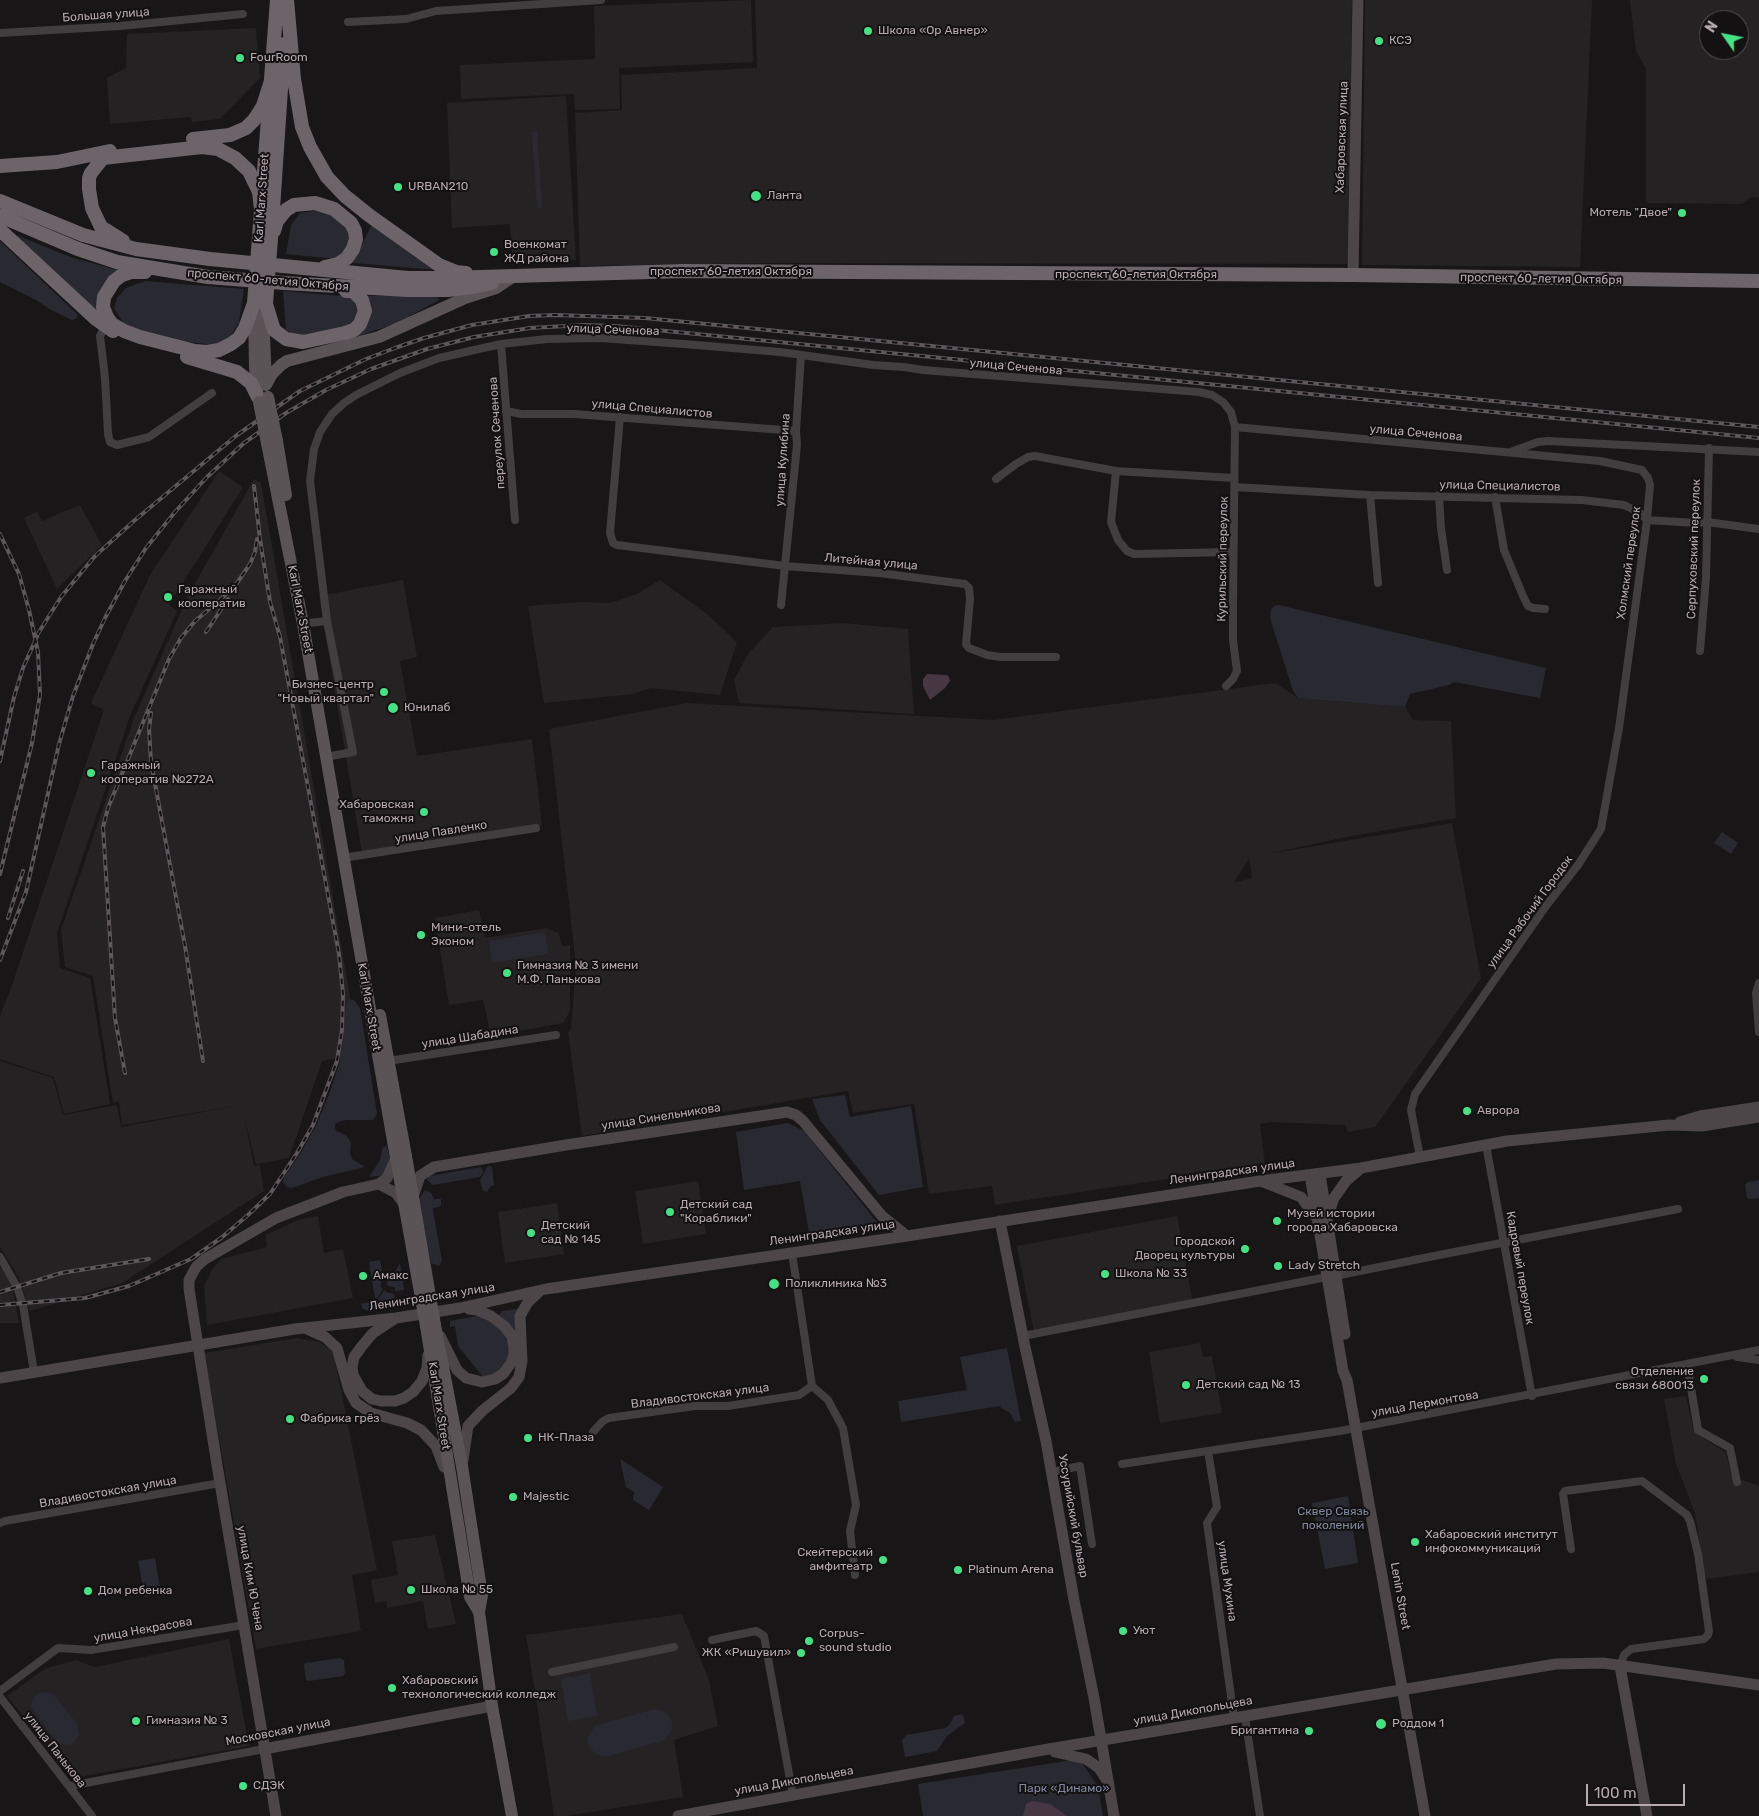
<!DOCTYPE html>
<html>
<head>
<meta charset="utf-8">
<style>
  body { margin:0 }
  #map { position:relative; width:1759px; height:1816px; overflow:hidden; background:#181617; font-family:Rubik,sans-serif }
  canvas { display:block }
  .north { position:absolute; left:1699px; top:10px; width:50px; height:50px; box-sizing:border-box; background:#131112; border:1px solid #554e52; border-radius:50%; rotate:303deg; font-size:14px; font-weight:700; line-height:20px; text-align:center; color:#b7aab1 }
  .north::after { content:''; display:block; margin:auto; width:18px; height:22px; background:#45e185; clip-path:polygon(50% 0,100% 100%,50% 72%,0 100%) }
  .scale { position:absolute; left:1586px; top:1784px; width:99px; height:22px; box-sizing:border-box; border:2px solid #b7aab1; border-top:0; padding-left:6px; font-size:15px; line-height:18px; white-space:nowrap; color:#b7aab1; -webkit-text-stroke:4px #131112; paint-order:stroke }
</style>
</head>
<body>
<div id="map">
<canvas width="1759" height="1816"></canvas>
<div class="north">N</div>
<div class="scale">100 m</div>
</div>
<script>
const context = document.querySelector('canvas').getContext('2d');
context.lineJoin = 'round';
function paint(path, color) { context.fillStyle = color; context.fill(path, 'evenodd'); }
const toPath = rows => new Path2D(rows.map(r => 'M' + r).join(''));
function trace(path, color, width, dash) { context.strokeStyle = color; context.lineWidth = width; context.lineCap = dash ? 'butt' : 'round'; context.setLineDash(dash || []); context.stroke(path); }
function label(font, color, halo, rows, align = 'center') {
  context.font = font + ' Rubik,sans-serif'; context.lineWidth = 4; context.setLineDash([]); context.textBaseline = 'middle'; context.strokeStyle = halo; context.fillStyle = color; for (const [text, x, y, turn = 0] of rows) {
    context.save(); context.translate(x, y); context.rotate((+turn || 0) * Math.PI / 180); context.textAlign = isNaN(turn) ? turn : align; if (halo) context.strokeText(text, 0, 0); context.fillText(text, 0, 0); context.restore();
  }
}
paint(toPath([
  [751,0,753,62,619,68,620,109,575,110,574,94,461,99,460,65,595,59,594,6],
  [755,0,1352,0,1349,264,767,263,580,266,575,113,622,110,621,75,757,68],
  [1365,0,1592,0,1580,267,1362,265],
  [1630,0,1759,0,1759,198,1751,197,1742,204,1646,203,1646,69,1636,51],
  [1709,20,1739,20,1739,50,1709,50],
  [256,28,260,78,220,119,192,122,191,117,110,124,107,78,126,68,127,34],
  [566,96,576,260,513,261,510,224,452,228,447,103],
  [219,471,243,487,169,605,177,611,130,716,57,933,60,968,90,978,110,1104,64,1114,54,1077,0,1059,0,1016,11,988,104,710,91,703,150,575],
  [254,479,261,483,360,1054,322,1061,289,1158,256,1164,244,1116,254,1166,260,1165,264,1191,122,1283,30,1311,19,1278,0,1247,0,1061,53,1078,63,1115,117,1105,121,1127,242,1105,122,1125,119,1101,113,1103,93,976,65,967,61,930,134,718,188,596],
  [80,505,102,545,57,589,24,518,37,511,42,521],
  [403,580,417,657,400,661,417,756,532,739,542,826,362,853,319,596],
  [660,580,707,614,737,642,720,695,650,688,633,694,544,703,528,606,580,602,610,603,637,594],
  [842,623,908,629,914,714,739,703,734,680,748,654,773,627],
  [1275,683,1298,698,1405,707,1413,720,1451,721,1456,818,1351,836,1267,854,1452,823,1481,978,1375,1127,1348,1132,1345,1125,1272,1122,1260,1124,1265,1164,995,1205,992,1186,929,1194,914,1104,853,1113,848,1091,582,1136,568,1032,571,1029,576,965,549,729,687,703,993,720],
  [1249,858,1252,878,1236,882,1235,881],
  [479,910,485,938,546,928,559,933,562,946,570,945,570,1011,563,1023,491,1036,483,1000,449,1005,435,918],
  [698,1181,706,1234,643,1244,635,1191],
  [557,1203,564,1254,505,1263,498,1212],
  [318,1216,324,1253,343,1249,353,1298,207,1325,204,1286,213,1268,221,1259,267,1247,265,1235,301,1219],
  [1177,1216,1193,1303,1034,1331,1017,1246],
  [0,1266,12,1285,19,1323,0,1323],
  [297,1338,319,1342,330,1349,334,1355,377,1570,352,1575,361,1631,256,1649,204,1353],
  [1200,1343,1203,1357,1212,1356,1222,1413,1160,1423,1149,1352],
  [1686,1396,1694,1432,1726,1453,1731,1476,1759,1486,1759,1572,1705,1579,1695,1513,1676,1464,1664,1399],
  [435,1535,456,1624,428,1629,423,1601,387,1608,386,1601,375,1603,371,1580,398,1575,392,1541],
  [682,1614,709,1680,718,1726,674,1740,683,1797,566,1816,554,1816,526,1635],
  [229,1639,249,1746,73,1778,7,1696,46,1668,77,1660,95,1667]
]), '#252223');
paint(toPath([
  [537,131,542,208,537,209,532,132],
  [313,211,330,212,345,224,351,235,349,246,336,259,286,254,291,225,300,213],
  [373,222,436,270,353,263],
  [11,233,73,258,118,270,100,313],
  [0,241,77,314,77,318,72,320,51,310,36,300,0,282],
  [145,281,244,289,239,322,231,336,214,345,181,341,125,326,114,308,117,298,126,288],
  [283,291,354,297,360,309,358,319,348,328,322,333,298,336,286,330],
  [364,296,436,296,439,300,397,323,359,336],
  [1279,605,1546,668,1540,698,1454,682,1449,685,1410,694,1405,707,1298,698,1293,691,1270,618,1271,610,1274,606],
  [1722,832,1738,843,1731,854,1714,843],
  [545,932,548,954,492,963,489,941],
  [350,999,355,1001,360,1008,377,1114,373,1120,346,1120,338,1122,335,1124,335,1128,336,1131,346,1135,349,1139,351,1143,350,1153,352,1159,365,1167,323,1177,292,1188,287,1187,283,1182,284,1177,300,1154,316,1126,330,1092,340,1061,347,1003],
  [845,1095,850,1117,911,1106,923,1187,879,1195,820,1120,812,1099],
  [788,1123,804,1131,880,1226,810,1238,800,1181,744,1190,736,1132],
  [387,1146,390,1162,385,1175,369,1177,380,1160,383,1147],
  [489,1166,492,1167,494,1185,490,1187,487,1192,483,1191,480,1180,487,1167],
  [481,1167,483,1173,480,1177,433,1185,427,1180,429,1176],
  [1759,1180,1759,1198,1749,1199,1747,1198,1745,1185,1748,1182],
  [425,1190,431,1193,434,1199,441,1199,441,1205,439,1207,433,1208,433,1211,442,1261,439,1266,431,1263,419,1199],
  [380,1260,383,1277,380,1286,383,1289,377,1299,375,1298,369,1262],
  [400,1263,404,1290,395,1291,395,1287,388,1286,386,1277,388,1274,393,1275],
  [384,1290,386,1292,394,1294,395,1303,393,1306,388,1307,387,1304,378,1306,375,1310,370,1311,363,1309,361,1304,378,1300],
  [517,1309,518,1309,516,1337,499,1315,502,1311],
  [482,1315,507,1335,510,1354,497,1373,483,1377,458,1346,455,1326,450,1327,450,1321],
  [1007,1348,1021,1421,1015,1422,1010,1413,1001,1408,1000,1406,901,1422,898,1401,967,1390,960,1357],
  [620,1459,663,1487,649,1510,633,1500,634,1492,626,1487],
  [1348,1496,1358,1563,1325,1569,1312,1503],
  [155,1558,161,1594,145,1597,138,1561],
  [340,1658,344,1660,345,1673,343,1676,309,1681,306,1680,304,1666,305,1663],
  [590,1673,597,1716,568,1721,561,1679],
  [47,1692,55,1696,77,1724,79,1735,72,1744,65,1745,56,1741,34,1712,31,1706,33,1698,39,1693],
  [657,1709,664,1712,669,1716,672,1722,672,1729,665,1740,609,1756,602,1756,596,1754,591,1750,588,1744,588,1737,595,1726,651,1710],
  [963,1714,965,1723,947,1736,937,1751,905,1757,902,1741,906,1735,946,1728,950,1724,954,1716],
  [1079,1759,1098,1786,1103,1816,923,1816,918,1784]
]), '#292a31');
paint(toPath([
  [927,674,947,675,949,677,950,681,945,688,930,700,923,686,923,679],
  [1032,1801,1050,1804,1067,1816,1023,1816,1026,1804]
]), '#463743');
trace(toPath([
  [348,22,406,19,436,11,601,0],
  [0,33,120,26,243,14],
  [105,326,100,336,105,378,108,434,110,442,117,445,149,437,212,393],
  [501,344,515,520],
  [506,411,521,414,574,414,796,431],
  [620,417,610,533,613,543,617,545,785,566,879,573,965,584,969,588,970,599,966,644,969,648,987,655,1001,657,1056,657],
  [1513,451,1538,442,1548,441,1759,452],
  [1116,471,1111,522,1118,540,1127,551,1134,554,1233,552],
  [996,479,1016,464,1028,457,1035,456,1116,471,1234,478],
  [1235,487,1370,495,1582,500,1624,505,1640,513,1647,520,1696,523,1707,522,1759,529],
  [1370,495,1378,583],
  [1439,495,1441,528,1447,570],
  [1495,497,1504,550,1523,596,1528,606,1533,608,1545,609],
  [781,605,797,445,796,431,801,355],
  [308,623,327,621],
  [1700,651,1706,578,1709,448],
  [1226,686,1233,679,1237,671,1233,640,1233,603,1235,427],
  [331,756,353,752,327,621,310,481,314,449,320,432,332,414,344,403,356,395,400,373,439,358,501,344,547,339,600,338,684,344,780,352,873,365,904,367,923,370,1199,392,1212,395,1223,402,1231,412,1235,427,1600,461,1642,470,1648,478,1650,485,1647,520,1619,728,1601,829,1578,865,1546,906,1415,1094,1411,1110,1420,1157],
  [349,857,536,828],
  [1759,983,1756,993,1759,1032],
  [388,1061,556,1035],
  [1486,1145,1532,1396],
  [792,1253,812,1386,828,1400,843,1428,856,1505,850,1531,855,1575],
  [0,1257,17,1287,23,1305,34,1372],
  [1335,1276,1439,1255,1678,1209],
  [1023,1336,1327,1277],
  [1737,1357,1759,1360],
  [1687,1364,1698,1430,1730,1448,1737,1482],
  [593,1432,603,1421,609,1418,695,1406,728,1406,799,1395,812,1386],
  [1208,1451,1217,1507,1207,1523,1234,1718],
  [1122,1464,1340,1431,1759,1350],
  [1052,1472,1080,1466,1092,1544],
  [0,1523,5,1521,220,1483],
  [1571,1549,1563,1494,1565,1491,1642,1481,1687,1515,1690,1521,1698,1554,1709,1631,1708,1635,1704,1639,1631,1649,1624,1655,1620,1666],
  [712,1640,756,1631,764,1636,793,1796],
  [552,1672,674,1647],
  [0,1691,58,1648,91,1650,244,1625],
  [0,1697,92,1816],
  [1245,1717,1260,1816],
  [70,1786,264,1749]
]), '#423d3f', 8);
trace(toPath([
  [1353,275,1358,0],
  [1680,1122,1700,1116,1759,1107],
  [1320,1174,1345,1334],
  [1310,1175,1343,1371,1347,1380,1425,1816],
  [1263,1182,1301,1197,1316,1217],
  [379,1184,396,1193,404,1204],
  [414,1194,420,1176,434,1167,566,1145,787,1112,796,1115,803,1121,882,1216,907,1236],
  [1327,1218,1334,1198,1346,1181,1361,1168],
  [1000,1221,1025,1347,1046,1441,1074,1600,1094,1698,1114,1816],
  [393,1320,373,1333,362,1346,354,1357,352,1367,353,1375,362,1391,372,1399,381,1401,395,1401,404,1398,413,1392,422,1381,427,1368,428,1355],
  [307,1329,325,1337,337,1348,349,1390,356,1403,371,1413,407,1423,421,1430,436,1446,444,1467],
  [440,1336,457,1370,466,1378,482,1382,495,1379,503,1374,511,1363,514,1355,514,1347,512,1336,504,1326,491,1316,477,1310,469,1309],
  [0,1378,295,1329,396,1318,460,1308,546,1289,907,1236,1260,1181,1361,1168,1507,1141,1669,1125,1702,1126,1759,1117],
  [463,1460,468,1426,482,1411,511,1388,519,1377,522,1361,520,1316,528,1302,539,1292],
  [1620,1666,1647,1816],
  [264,1749,492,1706],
  [1055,1752,1086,1759,1099,1768,1106,1779],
  [276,1816,218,1471,189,1289,189,1280,196,1267,205,1259,276,1218,343,1192,379,1184,387,1178,396,1158],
  [678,1816,1043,1750,1556,1664,1603,1663,1759,1685]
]), '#4c4649', 11);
trace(toPath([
  [266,307,264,335,266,384],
  [254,308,255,367,257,393],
  [266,385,272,374,281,365,287,361,379,337,465,298,496,288,514,276],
  [277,441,286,495],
  [267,443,303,624,396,1158],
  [380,1015,406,1156],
  [435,1325,462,1466,482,1595,479,1612,492,1706,512,1816],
  [426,1326,470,1597,479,1612]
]), '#5b5457', 12);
trace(toPath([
  [287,0,294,79,302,127,310,147,327,177,345,196,370,216,439,265,456,272,466,273],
  [193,139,230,135,246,128,254,120,263,106,271,81],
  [0,166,57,162,110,151],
  [0,201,83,235,136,249,210,259,408,278,446,278,684,271,1353,275,1759,281],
  [0,216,78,249,117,262,208,277,284,283,408,290,448,290,478,286,492,283],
  [0,230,96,319,113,331],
  [274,231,277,221,286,210,294,205,315,203,334,209,351,223,355,231,356,239,353,249,347,258,338,264,325,267],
  [259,237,277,0],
  [271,239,284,44],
  [123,241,101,227,92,208,89,189,89,178,91,173,103,158,202,147,218,149,235,158,249,171,259,192,261,209],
  [145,272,131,272,122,275,114,281,104,297,103,307,107,317,112,324,124,331,140,337,195,351,207,352,219,350,231,344,239,338,245,328,254,303],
  [266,304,274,330,286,339,303,342,345,333,354,330,360,324,365,311,362,300,353,291,346,291],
  [187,357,237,372,251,383,258,397]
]), '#6d6469', 14);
const rail = toPath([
  [0,534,19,574,29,610,38,652,40,695,32,743,0,874],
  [206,632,228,599],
  [151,713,149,729,151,762,185,946,203,1061],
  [0,761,14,697,23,668,39,632,61,597,95,556,135,520,237,435,300,391,366,359,395,348,424,338,472,325,529,316,555,315,645,318,1759,427],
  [8,918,23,871],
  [0,960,26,892,59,744,73,696,93,644,105,618,125,581,146,548,175,512,207,477,244,443,286,413,326,390,371,369,427,349,474,337,530,328,585,325,615,326,1759,438],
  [125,1073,115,1018,103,827,108,808,169,659,181,638,195,621,220,600,237,583,250,564,255,552,257,539],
  [0,1292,61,1273,149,1259],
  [0,1305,85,1298,129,1286,191,1259,221,1238,248,1215,270,1194,297,1153,313,1125,337,1061,342,1030,343,994,339,954,280,637,270,602,260,539,254,486]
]);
trace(rail, '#5d565a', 4);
trace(rail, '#131112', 2, [5.5]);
trace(toPath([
  [268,397,277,441],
  [259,402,267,443],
  [406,1156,435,1325],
  [396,1158,426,1326]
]), '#5b5457', 12);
trace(toPath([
  [254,303,259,237],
  [266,304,271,239]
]), '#6d6469', 14);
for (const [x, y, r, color] of [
  [868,31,5,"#45e185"],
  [1379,41,5,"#45e185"],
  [240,58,5,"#45e185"],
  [398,187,5,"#45e185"],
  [756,196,6,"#45e185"],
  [1682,213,5,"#45e185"],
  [494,252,5,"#45e185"],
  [168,597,5,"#45e185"],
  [384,692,5,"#45e185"],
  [393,708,6,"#45e185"],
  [91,773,5,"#45e185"],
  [424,812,5,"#45e185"],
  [421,935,5,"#45e185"],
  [507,973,5,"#45e185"],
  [1467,1111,5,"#45e185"],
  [670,1212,5,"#45e185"],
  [1277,1221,5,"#45e185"],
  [531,1233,5,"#45e185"],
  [1245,1249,5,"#45e185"],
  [1278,1266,5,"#45e185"],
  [1105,1274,5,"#45e185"],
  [363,1276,5,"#45e185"],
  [774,1284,6,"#45e185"],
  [1704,1379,5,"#45e185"],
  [1186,1385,5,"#45e185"],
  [290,1419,5,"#45e185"],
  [528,1438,5,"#45e185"],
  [513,1497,5,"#45e185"],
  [1415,1542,5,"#45e185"],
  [883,1560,5,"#45e185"],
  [958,1570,5,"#45e185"],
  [411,1590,5,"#45e185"],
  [88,1591,5,"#45e185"],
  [1123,1631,5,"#45e185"],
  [809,1641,5,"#45e185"],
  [801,1653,5,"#45e185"],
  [392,1688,5,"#45e185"],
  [136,1721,5,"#45e185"],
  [1381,1724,6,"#45e185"],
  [1309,1731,5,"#45e185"],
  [243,1786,5,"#45e185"]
]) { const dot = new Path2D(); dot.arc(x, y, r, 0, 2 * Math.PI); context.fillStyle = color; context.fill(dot); trace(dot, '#131112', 2); }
label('12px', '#b7aab1', '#131112', [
  ["Большая улица",106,15,-4],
  ["Хабаровская улица",1342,137,-88],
  ["Karl Marx Street",262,198,-86],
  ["проспект 60-летия Октября",731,272],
  ["проспект 60-летия Октября",1136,275],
  ["проспект 60-летия Октября",1541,279,1],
  ["проспект 60-летия Октября",268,280,5],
  ["улица Сеченова",613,330,2],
  ["улица Сеченова",1016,367,5],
  ["улица Специалистов",652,409,5],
  ["переулок Сеченова",497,433,-94],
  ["улица Сеченова",1416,433,5],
  ["улица Кулибина",783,460,-86],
  ["улица Специалистов",1500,486,1],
  ["Серпуховский переулок",1694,549,-88],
  ["Курильский переулок",1223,559,-89],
  ["Литейная улица",871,562,5],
  ["Холмский переулок",1629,563,-82],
  ["Karl Marx Street",300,609,79],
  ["улица Павленко",441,832,-9],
  ["улица Рабочий Городок",1530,912,-54],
  ["Karl Marx Street",369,1007,80],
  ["улица Шабадина",470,1037,-9],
  ["улица Синельникова",661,1117,-9],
  ["Ленинградская улица",1232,1172,-8],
  ["Ленинградская улица",832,1233,-8],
  ["Кадровый переулок",1520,1268,80],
  ["Ленинградская улица",432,1297,-9],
  ["Владивостокская улица",700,1396,-7],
  ["улица Лермонтова",1425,1404,-10],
  ["Karl Marx Street",439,1406,81],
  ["Владивостокская улица",108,1492,-10],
  ["Уссурийский бульвар",1073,1516,80],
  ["улица Ким Ю Чена",250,1578,80],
  ["улица Мухина",1227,1581,82],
  ["Lenin Street",1400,1596,80],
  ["улица Некрасова",143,1630,-10],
  ["улица Дикопольцева",1193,1711,-10],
  ["Московская улица",278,1732,-11],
  ["улица Панькова",55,1750,52],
  ["улица Дикопольцева",794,1781,-10]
]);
label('12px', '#b7aab1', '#131112', [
  ["Школа «Ор Авнер»",878,31],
  ["КСЭ",1389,41],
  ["FourRoom",250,58],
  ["URBAN210",408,187],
  ["Ланта",767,196],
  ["Мотель \"Двое\"",1672,213,"right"],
  ["Военкомат",504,245],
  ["ЖД района",504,259],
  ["Гаражный",178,590],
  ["кооператив",178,604],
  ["Бизнес-центр",374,685,"right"],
  ["\"Новый квартал\"",374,699,"right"],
  ["Юнилаб",404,708],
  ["Гаражный",101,766],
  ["кооператив №272А",101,780],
  ["Хабаровская",414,805,"right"],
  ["таможня",414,819,"right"],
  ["Мини-отель",431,928],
  ["Эконом",431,942],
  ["Гимназия № 3 имени",517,966],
  ["М.Ф. Панькова",517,980],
  ["Аврора",1477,1111],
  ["Детский сад",680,1205],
  ["\"Кораблики\"",680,1219],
  ["Музей истории",1287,1214],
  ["города Хабаровска",1287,1228],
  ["Детский",541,1226],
  ["сад № 145",541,1240],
  ["Городской",1235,1242,"right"],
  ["Дворец культуры",1235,1256,"right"],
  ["Lady Stretch",1288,1266],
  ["Школа № 33",1115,1274],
  ["Амакс",373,1276],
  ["Поликлиника №3",785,1284],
  ["Отделение",1694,1372,"right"],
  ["связи 680013",1694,1386,"right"],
  ["Детский сад № 13",1196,1385],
  ["Фабрика грёз",300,1419],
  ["НК-Плаза",538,1438],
  ["Majestic",523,1497],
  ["Хабаровский институт",1425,1535],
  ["инфокоммуникаций",1425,1549],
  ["Скейтерский",873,1553,"right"],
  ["амфитеатр",873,1567,"right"],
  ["Platinum Arena",968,1570],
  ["Школа № 55",421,1590],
  ["Дом ребенка",98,1591],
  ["Уют",1133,1631],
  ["Corpus-",819,1634],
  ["sound studio",819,1648],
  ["ЖК «Ришувил»",791,1653,"right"],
  ["Хабаровский",402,1681],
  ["технологический колледж",402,1695],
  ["Гимназия № 3",146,1721],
  ["Роддом 1",1392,1724],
  ["Бригантина",1299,1731,"right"],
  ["СДЭК",253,1786]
], 'left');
label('12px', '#8288a0', '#131112', [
  ["Сквер Связь",1333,1512],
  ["поколений",1333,1526],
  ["Парк «Динамо»",1064,1789]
]);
</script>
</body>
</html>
